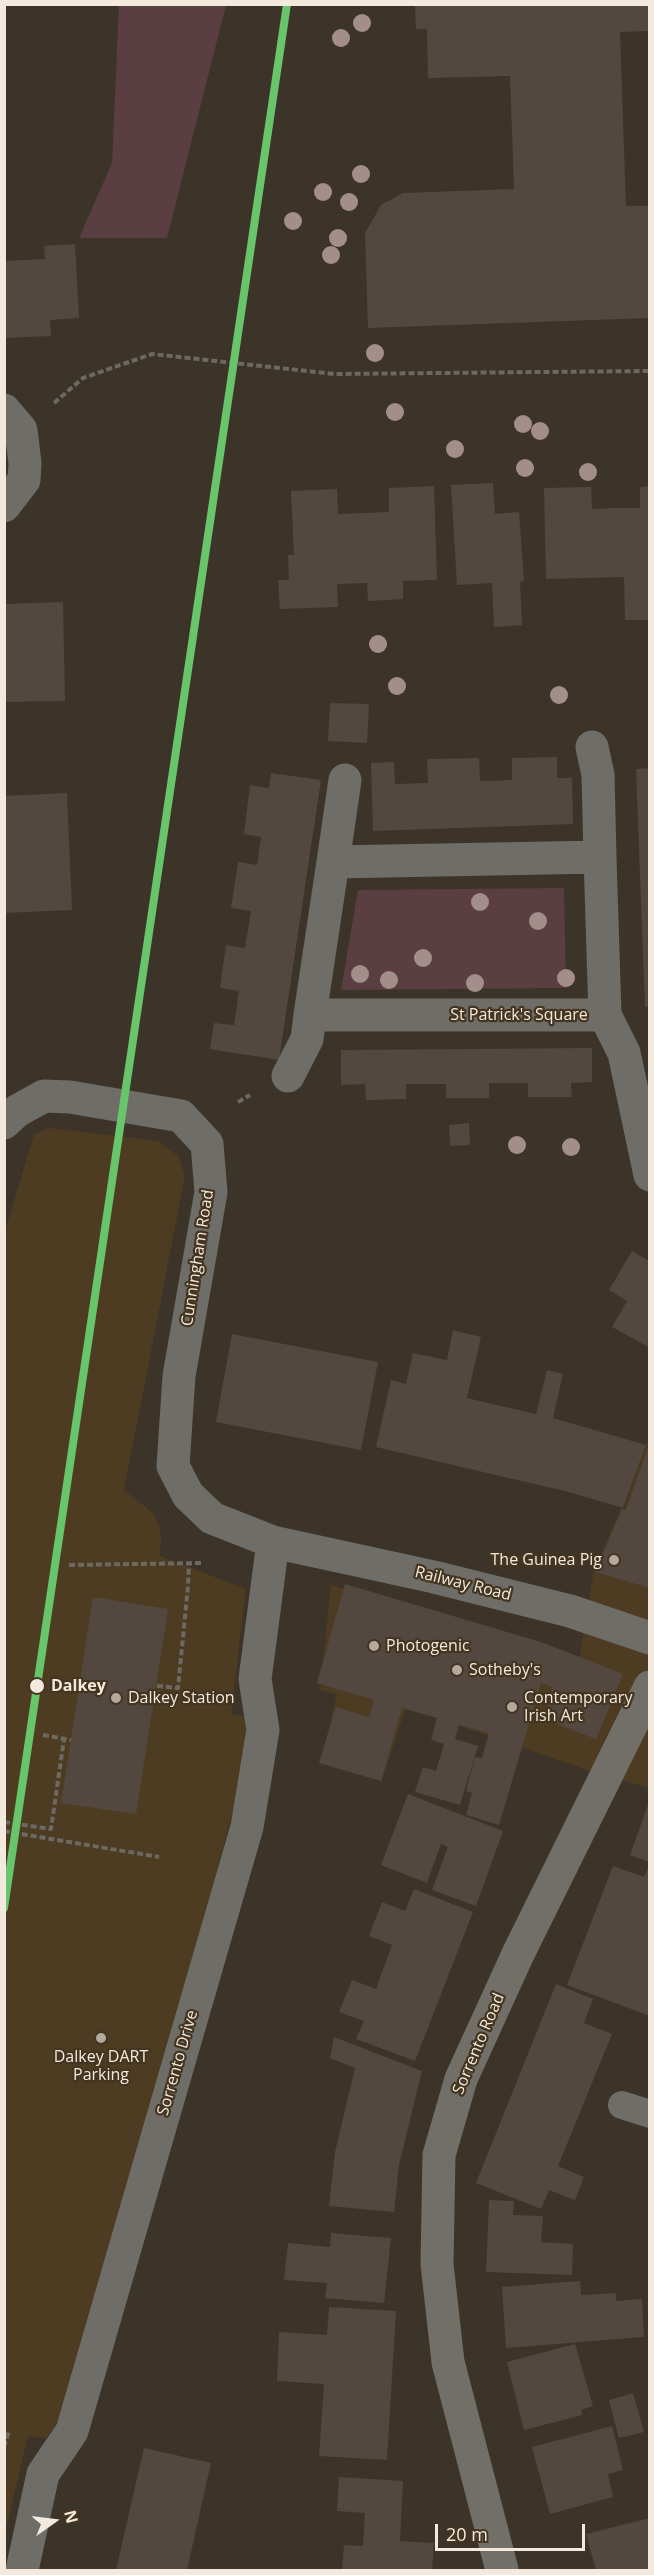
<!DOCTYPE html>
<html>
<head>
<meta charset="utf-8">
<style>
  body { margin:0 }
  #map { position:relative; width:654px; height:2575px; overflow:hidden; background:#3c3428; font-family:"Open Sans",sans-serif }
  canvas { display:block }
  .frame { position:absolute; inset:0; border:6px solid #f3e9dc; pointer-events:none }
  .north { position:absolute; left:24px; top:2491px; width:60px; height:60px; -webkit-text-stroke:4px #443520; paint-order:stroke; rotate:76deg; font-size:16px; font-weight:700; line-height:24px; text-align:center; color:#f3e9dc }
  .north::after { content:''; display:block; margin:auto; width:21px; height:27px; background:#f3e9dc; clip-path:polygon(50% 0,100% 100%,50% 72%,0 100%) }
  .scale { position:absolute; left:435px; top:2524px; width:150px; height:27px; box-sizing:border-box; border:3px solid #f3e9dc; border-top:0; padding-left:8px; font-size:18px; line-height:21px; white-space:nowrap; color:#f3e9dc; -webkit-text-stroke:4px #443520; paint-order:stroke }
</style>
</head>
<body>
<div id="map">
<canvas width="654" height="2575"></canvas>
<div class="frame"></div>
<div class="north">N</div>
<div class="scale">20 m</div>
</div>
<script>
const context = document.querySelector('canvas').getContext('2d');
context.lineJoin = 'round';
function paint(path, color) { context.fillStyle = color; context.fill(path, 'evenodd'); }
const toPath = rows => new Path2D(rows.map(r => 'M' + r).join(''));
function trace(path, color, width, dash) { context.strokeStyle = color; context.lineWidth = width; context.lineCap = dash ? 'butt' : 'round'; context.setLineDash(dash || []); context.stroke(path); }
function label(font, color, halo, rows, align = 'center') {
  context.font = font + ' "Open Sans",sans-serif'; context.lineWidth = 4.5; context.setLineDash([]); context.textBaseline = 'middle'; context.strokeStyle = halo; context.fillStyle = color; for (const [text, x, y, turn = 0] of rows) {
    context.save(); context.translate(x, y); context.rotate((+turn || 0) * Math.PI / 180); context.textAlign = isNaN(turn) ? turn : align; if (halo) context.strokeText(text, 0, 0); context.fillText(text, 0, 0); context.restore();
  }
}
paint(toPath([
  [49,1128,158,1141,179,1157,185,1176,124,1490,153,1513,159,1524,161,1536,160,1556,246,1589,231,1714,258,1719,74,2395,47,2438,28,2436,5,2533,4,1235,34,1134],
  [647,1442,649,1443,649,1788,587,1770,406,1707,382,1780,321,1761,337,1694,320,1690,331,1585,579,1660,594,1571,621,1508,624,1509]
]), '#4d3c22');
paint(toPath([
  [119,5,226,5,167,238,79,238,112,163],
  [564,888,566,988,341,990,358,890]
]), '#5b3e41');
paint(toPath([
  [415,4,648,4,649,31,620,32,626,206,650,206,650,318,368,328,365,233,381,205,403,193,514,189,510,76,428,78,427,29,416,29],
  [75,244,79,318,50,320,51,336,4,338,4,261,45,259,44,246],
  [493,483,495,514,519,512,524,581,520,582,522,625,494,627,492,583,457,585,451,485],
  [434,486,437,580,403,581,403,599,368,601,367,583,337,584,338,607,280,609,278,580,289,580,288,555,294,555,291,491,337,489,338,514,389,512,389,488],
  [650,486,650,620,625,620,624,577,546,579,544,488,591,487,592,509,615,508,640,508,640,487],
  [63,602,65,701,4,702,4,604],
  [330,703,369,704,367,743,328,741],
  [557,757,557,778,572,778,573,824,373,831,371,763,394,762,395,784,428,783,427,759,479,758,480,781,492,781,512,780,512,758],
  [650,768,650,1006,645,1007,636,769],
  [271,773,321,780,279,1060,210,1049,214,1023,234,1025,239,991,220,988,226,945,245,948,251,911,231,908,238,862,257,865,261,837,244,834,250,785,269,788],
  [67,793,72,910,4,913,4,796],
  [592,1048,592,1082,571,1083,572,1097,528,1097,528,1083,489,1083,489,1098,446,1098,446,1084,406,1084,406,1099,366,1100,365,1084,341,1085,341,1050],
  [469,1123,470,1145,450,1146,449,1125],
  [632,1251,650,1261,650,1348,612,1327,627,1301,609,1290],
  [453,1330,481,1337,467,1398,536,1414,547,1370,563,1374,553,1418,646,1445,623,1508,569,1492,376,1447,391,1380,406,1384,413,1353,447,1360],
  [232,1334,378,1362,361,1450,216,1422],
  [649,1445,650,1445,650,1588,595,1572,622,1509,626,1510],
  [345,1584,541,1642,623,1674,596,1739,559,1725,545,1716,553,1687,541,1683,499,1825,466,1815,472,1793,466,1791,475,1757,482,1758,489,1733,459,1725,455,1739,478,1746,460,1805,415,1792,423,1767,436,1771,444,1744,431,1740,437,1718,402,1708,381,1781,319,1763,336,1707,369,1717,374,1700,317,1683],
  [93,1597,168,1609,136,1814,61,1803],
  [408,1794,503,1831,476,1906,432,1890,448,1847,441,1844,427,1883,381,1865],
  [649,1802,650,1802,650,1862,630,1855],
  [650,1863,650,2016,567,1985,613,1866,644,1877],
  [414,1889,473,1912,415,2061,356,2039,364,2021,339,2012,352,1980,376,1989,392,1945,369,1936,382,1902,405,1911],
  [556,1984,593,1999,584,2023,612,2034,558,2166,584,2177,575,2200,549,2190,541,2209,476,2183],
  [334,2037,422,2071,399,2165,394,2212,329,2206,335,2152,355,2068,330,2058],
  [489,2200,514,2201,513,2215,543,2216,541,2242,573,2244,572,2275,486,2272],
  [331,2233,391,2238,384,2303,325,2298,327,2283,284,2280,288,2243,330,2247],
  [580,2281,581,2295,616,2293,616,2301,642,2299,644,2337,506,2348,502,2287],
  [329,2307,396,2311,387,2460,319,2456,324,2384,277,2381,279,2332,327,2335],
  [575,2344,593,2406,581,2410,582,2415,524,2430,507,2362],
  [633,2393,644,2432,619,2438,609,2400],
  [612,2426,623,2470,608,2474,613,2497,550,2514,532,2447],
  [144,2448,211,2463,187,2570,116,2570],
  [339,2477,403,2481,400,2541,434,2543,432,2570,342,2570,344,2545,363,2546,365,2513,337,2511],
  [650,2518,650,2570,596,2570,586,2534]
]), '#52483f');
trace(toPath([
  [54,403,83,378,152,354,334,374,650,371],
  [238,1102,250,1095],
  [69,1565,203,1563],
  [157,1686,178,1688,188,1586,189,1562],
  [43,1735,71,1740],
  [4,1822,51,1829,64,1739],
  [4,1831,159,1857],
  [4,2447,9,2431]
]), '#6c6962', 4, [6, 3]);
trace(toPath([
  [622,2105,650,2114]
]), '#6e6d68', 28);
trace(toPath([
  [4,410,21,430,25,463,24,480,4,506],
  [592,747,598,775,600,857],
  [333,862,345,780],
  [605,1015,624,1053,650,1175],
  [288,1076,307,1039,310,1015,333,862,600,857,605,1015,310,1015],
  [4,1123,17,1111,44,1096,70,1097,181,1116,207,1144,211,1192,179,1376,173,1466,188,1495,212,1518,273,1542,434,1577,570,1611,650,1638],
  [22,2570,43,2474,72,2431,247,1827,263,1730,255,1679,273,1542]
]), '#6e6d68', 33);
trace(toPath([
  [502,2570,448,2362,437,2264,439,2155,461,2079,518,1954,650,1687]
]), '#716f68', 33);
trace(toPath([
  [4,1908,287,4]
]), '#68c56b', 8);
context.fillStyle = '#a38e8c';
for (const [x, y] of [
  [362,23],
  [341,38],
  [361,174],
  [323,192],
  [349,202],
  [293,221],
  [338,238],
  [331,255],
  [375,353],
  [395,412],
  [523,424],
  [540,431],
  [455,449],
  [525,468],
  [588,472],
  [378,644],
  [397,686],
  [559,695],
  [480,902],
  [538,921],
  [423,958],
  [360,974],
  [566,978],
  [389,980],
  [475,983],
  [517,1145],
  [571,1147]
]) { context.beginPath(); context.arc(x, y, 9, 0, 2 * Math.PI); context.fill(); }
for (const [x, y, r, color] of [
  [614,1560,6,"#b3aa9d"],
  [374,1646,6,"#b3aa9d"],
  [457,1670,6,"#b3aa9d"],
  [37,1686,8,"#f3e9dc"],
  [116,1698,6,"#b3aa9d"],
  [512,1707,6,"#b3aa9d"],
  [101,2038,6,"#b3aa9d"]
]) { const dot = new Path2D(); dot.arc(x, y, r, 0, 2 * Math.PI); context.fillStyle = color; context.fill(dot); trace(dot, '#443520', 2); }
label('16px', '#f3e9dc', '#443520', [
  ["St Patrick's Square",519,1015],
  ["Cunningham Road",198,1258,-81],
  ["Railway Road",463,1584,14],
  ["Sorrento Road",479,2044,-67],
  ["Sorrento Drive",178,2063,-74]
]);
label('16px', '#f3e9dc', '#443520', [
  ["The Guinea Pig",602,1560,"right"],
  ["Photogenic",386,1646],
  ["Sotheby's",469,1670],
  ["Dalkey Station",128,1698],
  ["Contemporary",524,1698],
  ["Irish Art",524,1716],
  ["Dalkey DART",101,2057,"center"],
  ["Parking",101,2075,"center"]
], 'left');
label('bold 16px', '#f3e9dc', '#443520', [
  ["Dalkey",51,1686]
], 'left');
</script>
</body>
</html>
